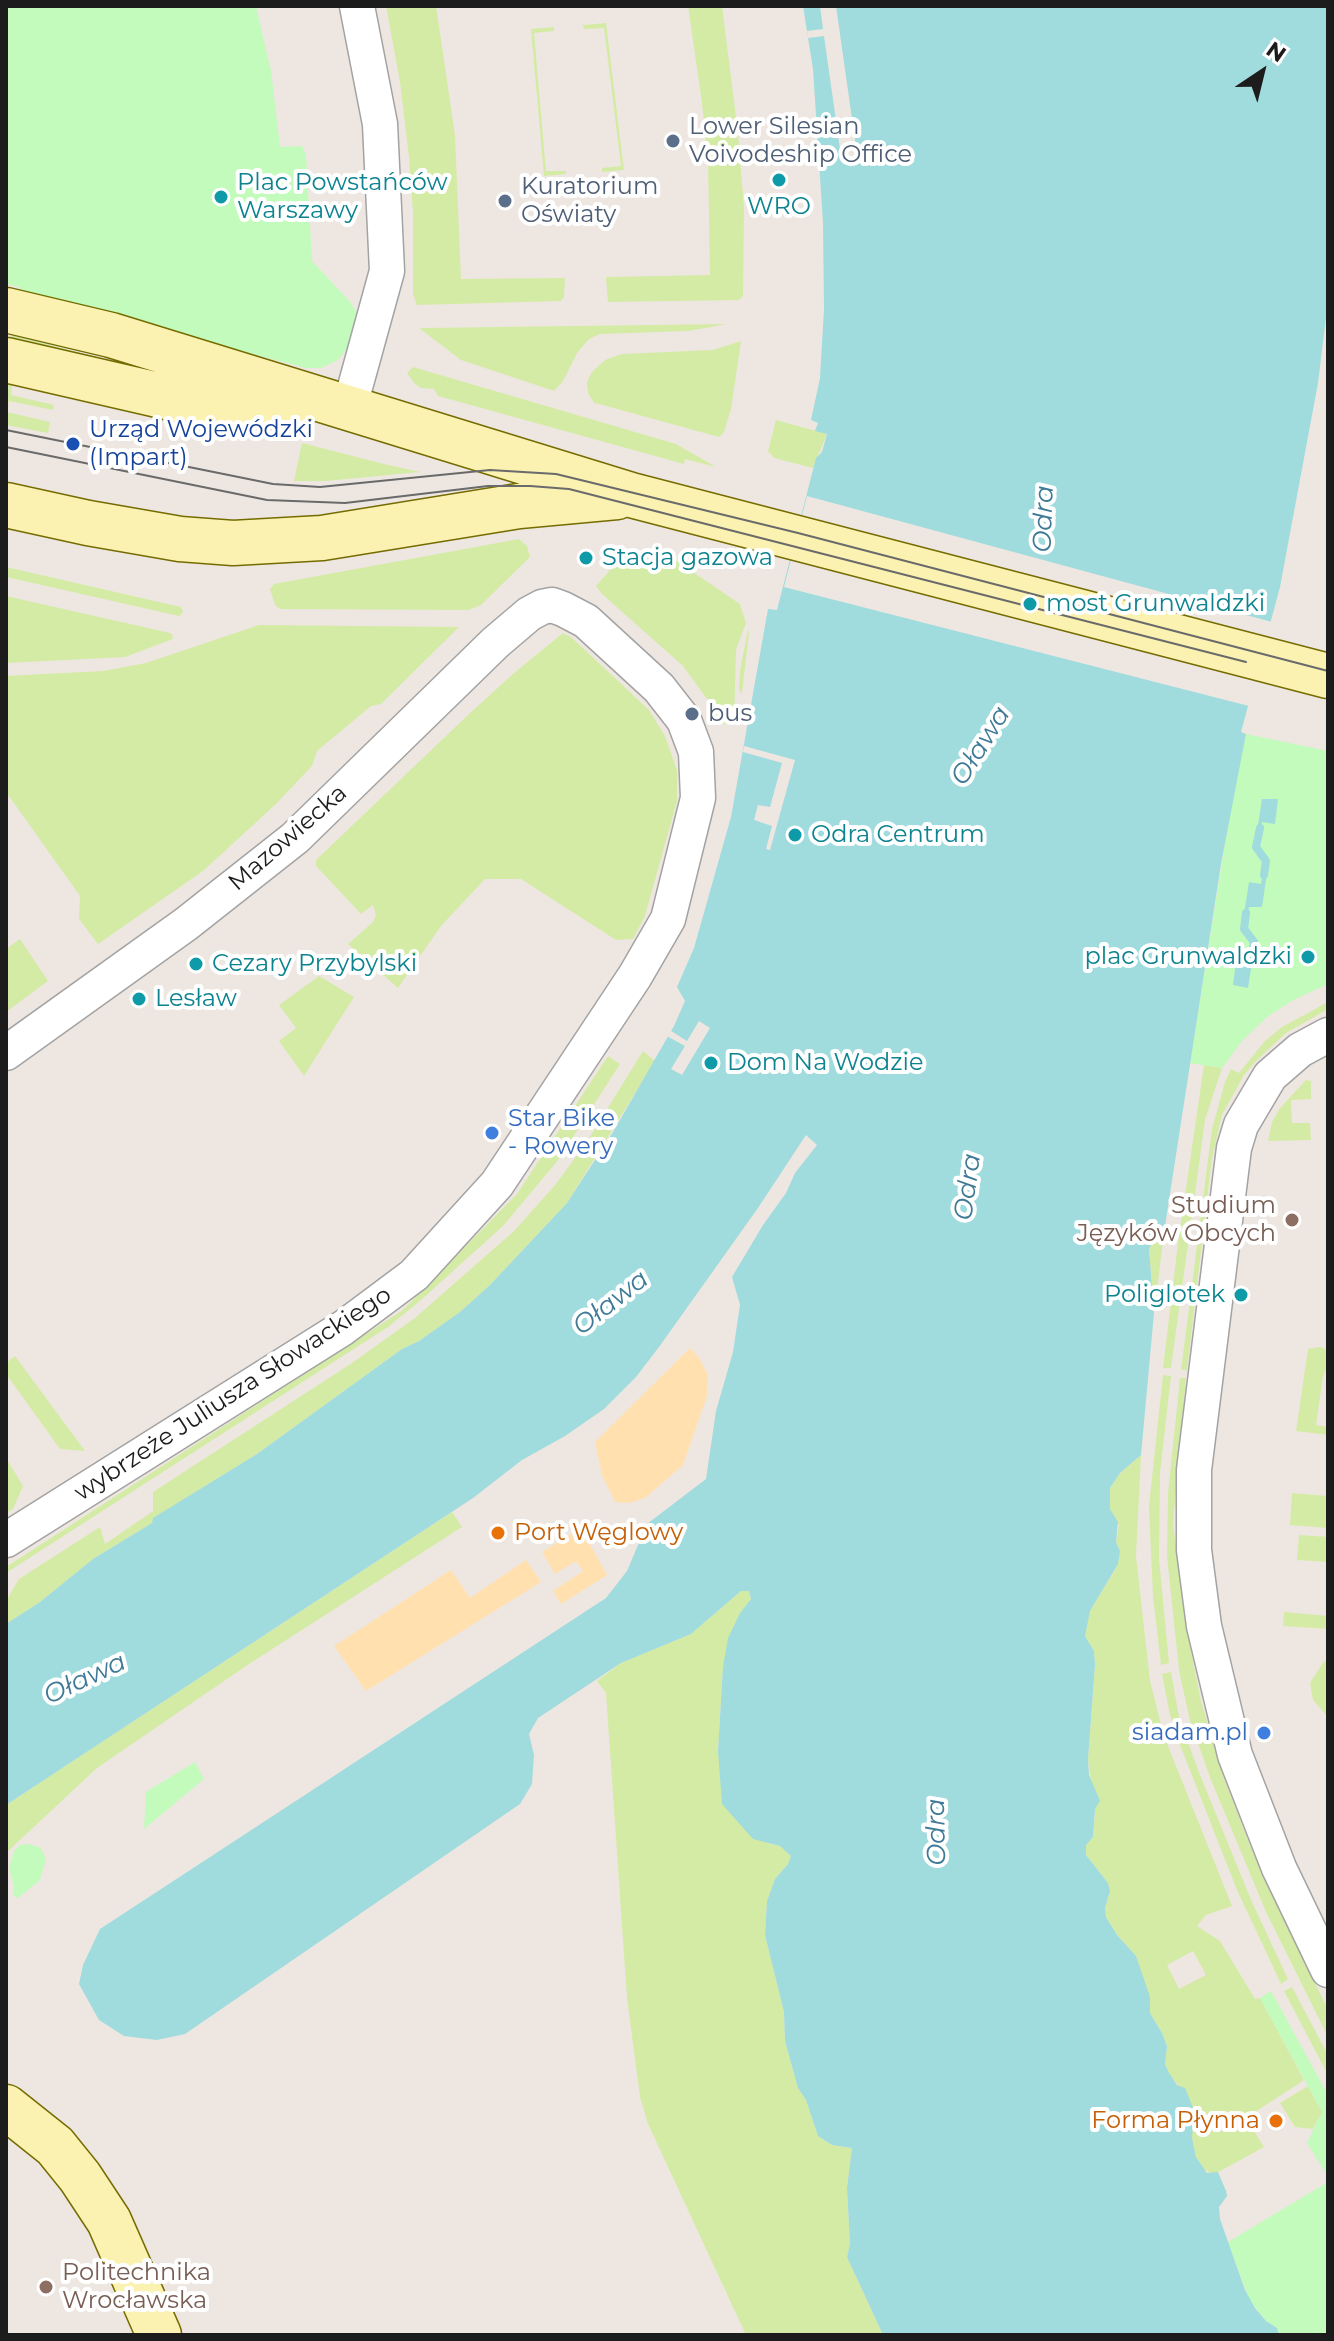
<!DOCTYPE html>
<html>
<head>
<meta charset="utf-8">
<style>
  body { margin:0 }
  #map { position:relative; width:1334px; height:2341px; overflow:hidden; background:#eee7e1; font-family:Montserrat,sans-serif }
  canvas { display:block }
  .frame { position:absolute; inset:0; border:8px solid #1c1c1c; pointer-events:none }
  .north { position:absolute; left:1222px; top:32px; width:80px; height:80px; -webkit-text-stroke:6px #fff; paint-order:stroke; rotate:35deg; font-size:22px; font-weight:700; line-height:32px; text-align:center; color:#1c1c1c }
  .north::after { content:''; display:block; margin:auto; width:28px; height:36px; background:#1c1c1c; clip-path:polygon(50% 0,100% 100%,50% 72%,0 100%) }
</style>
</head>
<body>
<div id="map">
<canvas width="1334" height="2341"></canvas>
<div class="frame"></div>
<div class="north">N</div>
</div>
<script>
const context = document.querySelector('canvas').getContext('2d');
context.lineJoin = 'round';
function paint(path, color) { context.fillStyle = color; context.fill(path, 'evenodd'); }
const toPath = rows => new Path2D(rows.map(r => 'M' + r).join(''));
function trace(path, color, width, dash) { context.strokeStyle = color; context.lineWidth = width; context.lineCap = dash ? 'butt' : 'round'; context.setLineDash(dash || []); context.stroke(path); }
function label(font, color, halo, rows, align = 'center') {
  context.font = font + ' Montserrat,sans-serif'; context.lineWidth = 8; context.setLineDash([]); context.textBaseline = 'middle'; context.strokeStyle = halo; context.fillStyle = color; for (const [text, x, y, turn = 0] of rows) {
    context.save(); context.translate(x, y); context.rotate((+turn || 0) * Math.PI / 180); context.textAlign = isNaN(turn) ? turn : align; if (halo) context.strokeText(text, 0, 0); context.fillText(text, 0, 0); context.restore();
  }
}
paint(toPath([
  [386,6,436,6,455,135,461,279,565,278,564,297,561,301,417,305,413,294,413,213,409,157,400,82],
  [688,6,722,6,738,133,744,208,743,296,739,300,608,302,606,277,710,275,708,163,702,103],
  [606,23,624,170,602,172,602,168,621,166,604,28,584,29,583,25],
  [554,27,554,31,534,33,546,171,566,171,566,174,544,176,531,29],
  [727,324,688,331,600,334,589,339,577,353,563,381,554,391,461,360,419,328],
  [12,335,132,366,134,369,11,340],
  [741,341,731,409,724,432,719,437,599,404,594,403,588,393,587,382,592,372,605,360,622,354,713,350],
  [413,367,676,444,716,467,685,459,684,464,438,396,434,389,421,388,414,383,407,373],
  [6,381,12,385,11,395,54,405,53,410,9,401,7,412,50,422,48,433,6,425],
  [776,420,827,434,813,468,774,458,768,451],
  [302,443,384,464,420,472,326,481,294,481],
  [519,539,527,546,530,557,481,605,469,610,280,609,275,605,270,589,274,584],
  [665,553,740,604,746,623,736,650,734,725,719,723,707,699,683,666,602,594,596,586,610,570,632,559],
  [6,567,181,607,183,612,179,616,6,577],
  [6,596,166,632,172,634,173,639,125,657,6,663],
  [259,625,459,627,381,704,371,706,317,751,312,766,276,804,203,871,98,944,79,919,80,896,6,792,6,676,103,671,146,663],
  [748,630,749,633,742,693,739,690,740,670],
  [563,633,571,637,649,710,665,736,677,770,677,801,645,916,633,939,616,940,521,879,485,879,441,926,398,988,348,944,373,922,376,915,373,905,361,914,316,866,316,860,469,714,514,673],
  [20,939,48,981,6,1012,6,949],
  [319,976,354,997,304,1076,279,1041,296,1028,279,1005],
  [1328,1002,1328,1009,1286,1033,1256,1061,1244,1075,1222,1115,1212,1158,1187,1370,1181,1370,1212,1129,1225,1082,1231,1069,1239,1073,1265,1041,1282,1027],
  [643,1051,655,1061,567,1203,490,1285,460,1312,419,1341,402,1349,257,1454,154,1518,152,1523,93,1559,40,1602,6,1624,6,1601,19,1579,100,1527,105,1544,153,1511,153,1492,352,1363,415,1318,514,1231,556,1184,588,1140],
  [608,1056,620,1064,559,1159,503,1226,421,1300,388,1327,6,1573,6,1567,403,1310,517,1194],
  [1204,1065,1222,1068,1205,1120,1171,1368,1163,1368,1178,1243],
  [1306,1080,1311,1081,1311,1099,1291,1100,1292,1123,1310,1123,1311,1140,1268,1141,1272,1122,1280,1108],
  [1165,1226,1154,1313,1149,1249,1157,1234],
  [1320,1347,1328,1350,1328,1365,1323,1376,1316,1425,1328,1427,1328,1435,1296,1431,1308,1349],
  [15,1356,85,1451,60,1449,6,1374,6,1363],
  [1163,1375,1171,1376,1160,1473,1159,1559,1169,1663,1161,1665,1153,1597,1149,1506],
  [1180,1378,1186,1378,1173,1523,1184,1616,1201,1701,1223,1775,1249,1843,1328,2010,1328,2037,1266,1912,1211,1780,1190,1721,1179,1670,1167,1556,1168,1493],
  [1141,1455,1136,1556,1150,1681,1164,1736,1232,1906,1206,1915,1197,1926,1220,1941,1255,1999,1260,1998,1304,2080,1246,2118,1264,2147,1213,2175,1204,2169,1196,2157,1180,2087,1170,2076,1165,2064,1167,2046,1162,2033,1150,2013,1136,1956,1117,1935,1106,1917,1105,1908,1109,1895,1108,1883,1086,1855,1086,1845,1093,1837,1095,1812,1088,1759,1095,1665,1094,1651,1085,1636,1085,1630,1090,1611,1116,1568,1120,1551,1116,1542,1119,1525,1110,1509,1110,1488,1120,1473],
  [1193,1951,1206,1975,1179,1989,1167,1965],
  [6,1458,23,1486,13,1509,6,1513],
  [1292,1493,1328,1496,1328,1528,1290,1525],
  [452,1512,462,1527,249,1664,97,1768,6,1853,6,1805],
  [1299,1535,1328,1537,1328,1562,1297,1560],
  [741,1591,749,1591,751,1599,740,1613,729,1638,723,1667,718,1751,767,1843,780,1846,791,1856,788,1864,775,1879,767,1901,765,1935,784,2012,785,2041,798,2088,806,2100,818,2136,832,2145,852,2148,847,2188,850,2244,847,2257,883,2335,746,2335,648,2124,640,2097,627,1998,606,1693,597,1681,621,1663,691,1634],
  [1284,1612,1328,1616,1328,1629,1283,1626],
  [1324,1661,1328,1662,1328,1717,1313,1700,1310,1683],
  [1171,1672,1179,1717,1200,1775,1252,1902,1288,1979,1281,1984,1237,1890,1180,1745,1170,1715,1162,1674],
  [1292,1987,1328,2055,1328,2075,1284,1991],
  [1308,2086,1322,2112,1313,2129,1295,2127,1280,2103]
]), '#d4eba5');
paint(toPath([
  [690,1348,699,1358,708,1375,707,1396,683,1465,645,1498,629,1503,615,1502,602,1475,595,1442],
  [581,1528,607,1575,561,1604,553,1591,583,1571,576,1561,555,1574,542,1552],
  [526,1560,541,1582,366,1691,334,1646,451,1570,470,1598]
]), '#ffe0ae');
paint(toPath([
  [6,6,256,6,271,71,280,147,302,146,306,155,312,261,351,303,358,315,353,341,338,360,321,368,306,368,19,293,19,287,6,284],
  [1246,734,1328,751,1328,984,1293,1000,1267,1017,1242,1041,1222,1068,1190,1063,1231,806],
  [195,1762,204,1779,144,1829,146,1792],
  [27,1844,40,1847,46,1858,40,1880,18,1898,13,1895,14,1887,9,1868,14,1851,20,1845],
  [1271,1991,1328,2095,1328,2177,1307,2143,1322,2112,1260,1998],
  [1328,2182,1328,2335,1279,2335,1277,2328,1266,2321,1249,2299,1228,2242]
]), '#c2fbbb');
paint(toPath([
  [803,6,1327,6,1328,301,1318,383,1280,587,1241,732,1246,734,1221,864,1165,1226,1157,1234,1149,1249,1154,1313,1141,1455,1120,1473,1110,1488,1110,1509,1118,1522,1116,1542,1120,1551,1118,1564,1090,1611,1085,1636,1094,1651,1095,1665,1088,1759,1089,1775,1100,1801,1095,1809,1093,1837,1086,1845,1086,1855,1108,1883,1110,1891,1105,1908,1106,1917,1117,1935,1136,1956,1150,1997,1150,2013,1162,2033,1167,2046,1165,2064,1169,2073,1177,2085,1185,2088,1194,2110,1192,2138,1196,2157,1207,2173,1218,2172,1226,2191,1227,2196,1219,2207,1220,2219,1245,2290,1255,2308,1266,2321,1277,2328,1279,2335,883,2335,847,2257,850,2244,847,2188,852,2148,832,2145,818,2136,806,2100,798,2088,785,2041,784,2012,765,1935,767,1901,775,1879,788,1864,791,1856,780,1846,753,1839,722,1804,718,1751,723,1667,728,1638,740,1613,751,1599,749,1591,741,1591,691,1634,621,1663,538,1718,529,1734,534,1755,532,1784,520,1804,185,2034,157,2040,124,2036,99,2020,79,1984,83,1965,100,1929,606,1598,627,1571,647,1524,706,1479,716,1411,733,1352,740,1305,732,1277,763,1225,786,1193,795,1173,817,1145,806,1135,758,1208,659,1347,636,1377,604,1409,565,1436,522,1460,473,1498,6,1805,6,1624,40,1602,93,1559,152,1523,153,1518,257,1454,402,1349,419,1341,460,1312,490,1285,567,1203,613,1132,674,1026,685,1001,677,987,694,948,731,817,768,609,777,610,816,458,822,452,827,434,815,431,818,423,811,420,820,378,824,309,823,223,813,69],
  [1262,799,1278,799,1275,824,1262,822,1260,838,1256,838],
  [1264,865,1268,866,1262,907,1249,907,1246,922,1243,921,1249,882,1261,884],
  [1251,949,1254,949,1248,988,1233,985,1236,962,1248,963]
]), '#a0dbdd');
paint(toPath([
  [820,6,836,6,858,161,842,163,824,36,808,38,807,31,823,29],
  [807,496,1272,622,1249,706,784,587],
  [744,746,795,760,770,850,766,849,772,826,754,820,758,805,770,807,782,763,743,752],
  [699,1021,710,1028,682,1075,671,1069,685,1046,665,1035,668,1029,687,1041]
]), '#eee7e1');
trace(toPath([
  [1260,828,1256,847,1266,861,1264,875],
  [1246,913,1244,929,1254,942,1251,956]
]), '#a0dbdd', 8);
const street = toPath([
  [349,409,387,271,380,124,357,6],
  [1328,1035,1300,1050,1270,1076,1241,1125,1234,1148,1194,1470,1194,1550,1204,1626,1235,1755,1279,1868,1328,1970],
  [6,1053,186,924,295,838,495,643,529,614,542,607,552,605,563,609,586,621,659,688,684,720,696,752,698,798,668,919,635,976,497,1184,414,1275,343,1328,6,1540]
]);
const secondary = toPath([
  [6,310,111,335,631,495,1328,676],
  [6,360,193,403,291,407],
  [6,505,88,523,180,539,233,543,322,538,519,506,617,497],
  [6,2107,55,2146,80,2177,109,2221,159,2335]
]);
trace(street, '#a3a3a3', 37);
trace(secondary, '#756c01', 47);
trace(street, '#fff', 34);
trace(secondary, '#fbf2b2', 44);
trace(toPath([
  [6,430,273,484,320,487,490,470,556,474,798,533,1328,671],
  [6,447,267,500,345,503,488,486,530,486,569,489,1246,662]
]), '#6a6a6a', 2);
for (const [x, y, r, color] of [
  [673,141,8,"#5c6f8a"],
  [779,180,8,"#0f9aa8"],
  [221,197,8,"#0f9aa8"],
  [505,201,8,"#5c6f8a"],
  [73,444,8,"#1a4fb4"],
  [586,558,8,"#0f9aa8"],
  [1030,604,8,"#0f9aa8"],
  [692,714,8,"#5c6f8a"],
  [795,835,8,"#0f9aa8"],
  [1308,957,8,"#0f9aa8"],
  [196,964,8,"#0f9aa8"],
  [139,999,8,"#0f9aa8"],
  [711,1063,8,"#0f9aa8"],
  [492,1133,8,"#3f7fe0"],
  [1292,1220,8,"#8d6e63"],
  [1241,1295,8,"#0f9aa8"],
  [498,1533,8,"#e8710a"],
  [1264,1733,8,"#3f7fe0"],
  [1276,2121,8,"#e8710a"],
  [46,2287,8,"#8d6e63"]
]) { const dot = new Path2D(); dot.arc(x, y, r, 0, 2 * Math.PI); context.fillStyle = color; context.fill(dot); trace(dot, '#fff', 3); }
label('24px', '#4e5e75', '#fff', [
  ["Lower Silesian",689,127],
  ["Voivodeship Office",689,155],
  ["Kuratorium",521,187],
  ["Oświaty",521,215],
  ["bus",708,714]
], 'left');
label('24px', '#0d838f', '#fff', [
  ["Plac Powstańców",237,183],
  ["Warszawy",237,211],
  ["WRO",779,207,"center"],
  ["Stacja gazowa",602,558],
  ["most Grunwaldzki",1046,604],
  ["Odra Centrum",811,835],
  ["plac Grunwaldzki",1292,957,"right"],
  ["Cezary Przybylski",212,964],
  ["Lesław",155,999],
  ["Dom Na Wodzie",727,1063],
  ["Poliglotek",1225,1295,"right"]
], 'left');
label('24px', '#164399', '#fff', [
  ["Urząd Wojewódzki",89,430],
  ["(Impart)",89,458]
], 'left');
label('24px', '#1c1c1c', '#fff', [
  ["Mazowiecka",288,838,-41],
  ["wybrzeże Juliusza Słowackiego",233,1394,-33]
]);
label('24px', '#366cbe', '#fff', [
  ["Star Bike",508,1119],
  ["- Rowery",508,1147],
  ["siadam.pl",1248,1733,"right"]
], 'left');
label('24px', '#785e54', '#fff', [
  ["Studium",1276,1206],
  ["Języków Obcych",1276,1234],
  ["Politechnika",62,2273,"left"],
  ["Wrocławska",62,2301,"left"]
], 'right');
label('24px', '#c56008', '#fff', [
  ["Port Węglowy",514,1533],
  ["Forma Płynna",1260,2121,"right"]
], 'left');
label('italic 26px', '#3e7a96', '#fff', [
  ["Odra",1044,519,-88],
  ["Oława",981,746,-58],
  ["Odra",968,1187,-82],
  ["Oława",611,1303,-38],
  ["Oława",85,1679,-25],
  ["Odra",937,1832,-91]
]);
</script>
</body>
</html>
